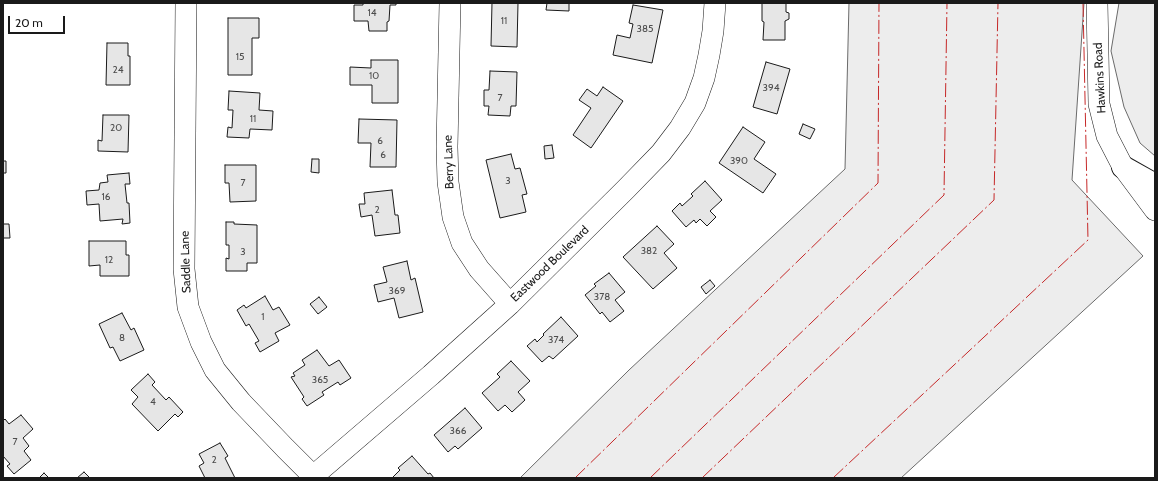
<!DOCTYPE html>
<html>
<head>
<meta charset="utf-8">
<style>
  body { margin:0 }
  #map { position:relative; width:1158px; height:481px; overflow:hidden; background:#fff; font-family:Cabin,sans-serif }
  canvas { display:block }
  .frame { position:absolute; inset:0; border:4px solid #1a1a1a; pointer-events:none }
  .scale { position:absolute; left:8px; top:16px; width:57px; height:18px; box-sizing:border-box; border:2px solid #1a1a1a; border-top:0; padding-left:5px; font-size:12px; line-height:14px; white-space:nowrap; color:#1a1a1a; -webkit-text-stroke:3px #fff; paint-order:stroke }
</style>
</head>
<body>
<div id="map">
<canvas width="1158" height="481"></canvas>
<div class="frame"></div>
<div class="scale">20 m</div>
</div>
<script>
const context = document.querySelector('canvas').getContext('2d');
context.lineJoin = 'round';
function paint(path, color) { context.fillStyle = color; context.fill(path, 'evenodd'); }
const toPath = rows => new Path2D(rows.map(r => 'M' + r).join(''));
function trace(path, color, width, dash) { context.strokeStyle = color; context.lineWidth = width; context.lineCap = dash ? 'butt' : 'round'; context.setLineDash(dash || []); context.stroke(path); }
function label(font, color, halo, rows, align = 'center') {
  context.font = font + ' Cabin,sans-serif'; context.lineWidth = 3; context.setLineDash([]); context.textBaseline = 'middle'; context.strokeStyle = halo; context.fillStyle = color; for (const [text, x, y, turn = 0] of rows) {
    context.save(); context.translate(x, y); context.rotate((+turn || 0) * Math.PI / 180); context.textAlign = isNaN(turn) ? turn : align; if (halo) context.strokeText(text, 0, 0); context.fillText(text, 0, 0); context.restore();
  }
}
const built = toPath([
  [849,3,1084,3,1072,180,1143,256,901,478,520,478,629,370,845,169,849,3],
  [1119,3,1155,3,1155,156,1140,143,1124,107,1111,51,1119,3]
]);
paint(built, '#ededed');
trace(built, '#6a6a6a', 1);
const building = toPath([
  [363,3,396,3,396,5,390,5,389,21,387,22,387,31,369,31,368,21,354,21,354,5,363,5,363,3],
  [492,3,518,3,517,47,491,46,492,3],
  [547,3,569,3,569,11,546,10,547,3],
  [762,3,786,3,786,12,789,13,789,19,785,21,785,40,763,40,764,22,762,21,762,3],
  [633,5,663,10,652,63,613,55,617,35,630,38,633,24,629,23,633,5],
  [228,18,259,18,259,38,252,38,252,75,228,75,228,18],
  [107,43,128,43,128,56,130,56,130,85,106,85,107,43],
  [371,60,398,60,398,103,372,103,372,85,350,85,350,67,371,68,371,60],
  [766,62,790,69,777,114,753,107,766,62],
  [490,71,517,72,516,106,511,106,510,116,488,115,489,106,484,106,484,90,489,90,490,71],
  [603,87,623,101,591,148,573,135,591,108,579,100,587,89,597,96,603,87],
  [229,91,260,93,259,110,273,111,272,130,250,129,249,138,227,137,228,127,232,128,233,110,228,110,229,91],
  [103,115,129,115,128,152,98,151,98,140,102,141,103,115],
  [359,119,397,120,396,167,370,167,371,143,358,143,359,119],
  [803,124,815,129,810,139,799,134,803,124],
  [743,127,765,142,754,159,776,174,763,193,719,163,743,127],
  [552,145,554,158,545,159,544,146,552,145],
  [511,154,515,169,520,168,527,194,522,195,526,212,500,218,486,160,511,154],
  [312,159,319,159,319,173,311,172,312,159],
  [3,161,6,161,6,173,3,173,3,161],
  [225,165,256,165,256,201,230,202,229,183,225,183,225,165],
  [129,173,130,184,125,184,127,203,129,203,130,223,122,224,123,219,100,221,99,204,87,205,86,191,99,190,100,183,108,182,107,175,129,173],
  [705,181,722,200,710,211,716,217,707,226,700,219,696,223,694,220,686,227,672,211,680,203,682,206,693,196,691,194,705,181],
  [392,190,395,215,398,215,400,233,375,236,372,215,361,217,359,204,365,204,364,193,392,190],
  [226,222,234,222,234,224,257,225,257,263,247,263,247,271,226,271,226,258,229,259,229,245,226,245,226,222],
  [3,224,9,224,10,238,3,238,3,224],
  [657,226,674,244,664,253,677,268,653,289,623,257,657,226],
  [89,241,126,241,126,255,129,255,129,276,100,276,100,265,89,266,89,241],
  [407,261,411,280,415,278,423,312,399,318,394,298,378,302,374,285,387,282,383,267,407,261],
  [609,273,625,292,615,300,624,311,610,322,602,312,600,314,585,295,596,286,594,284,609,273],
  [710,280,715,286,706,294,701,287,710,280],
  [265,296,273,310,279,307,290,325,275,333,279,341,260,352,255,343,259,341,249,324,246,326,237,310,244,305,246,308,265,296],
  [319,297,327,307,318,314,310,304,319,297],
  [122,313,131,330,134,328,144,350,120,361,113,347,110,348,99,324,122,313],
  [561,317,578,336,553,359,549,356,542,362,527,346,535,339,537,342,544,335,543,334,561,317],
  [317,350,329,366,339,360,351,378,340,385,338,382,322,392,324,395,307,406,302,399,304,397,291,377,295,376,293,373,305,365,302,360,317,350],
  [511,361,530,381,518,392,525,400,512,412,505,405,498,411,482,393,500,377,497,374,511,361],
  [148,374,155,382,152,385,166,400,169,397,183,412,178,417,175,414,158,431,132,404,138,397,131,390,148,374],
  [465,408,482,428,458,449,455,446,448,452,434,435,465,408],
  [21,415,33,429,23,438,29,446,24,451,31,460,14,474,7,466,10,464,3,456,3,421,5,419,9,424,21,415],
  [220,443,228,456,225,458,235,478,205,478,199,466,204,463,199,454,220,443],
  [412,456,428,474,430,473,434,478,392,478,400,470,398,468,412,456],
  [84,472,90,478,77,478,84,472],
  [44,473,49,478,39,478,44,473]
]);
paint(building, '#e6e6e6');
trace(building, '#1a1a1a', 1);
const minor = toPath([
  [186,3,184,269,188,307,201,342,215,370,241,402,285,448,313,476],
  [450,3,447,147,448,182,453,217,462,243,479,269,510,304],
  [1097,3,1099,104,1107,136,1123,167,1155,210],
  [311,478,431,375,510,304,626,189,661,153,680,128,695,103,704,78,709,55,713,31,715,3]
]);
const highway = toPath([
  [1123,167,1155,185]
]);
trace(minor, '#1a1a1a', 22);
trace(highway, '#1a1a1a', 24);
trace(minor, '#fff', 21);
trace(highway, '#fff', 22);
trace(toPath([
  [575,478,878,183,879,3],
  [650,478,944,195,947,3],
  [702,478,994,200,998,3],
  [833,478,1088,240,1083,3]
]), '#c62828', 1, [14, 3, 2, 3]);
label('10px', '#4d4d4d', null, [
  ["14",372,13],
  ["11",504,21],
  ["385",645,29],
  ["15",240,57],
  ["24",118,70],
  ["10",374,76],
  ["394",771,88],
  ["7",500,98],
  ["11",253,119],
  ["20",116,128],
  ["6",380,141],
  ["6",383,155],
  ["390",739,161],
  ["3",508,181],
  ["7",243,183],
  ["16",106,197],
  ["2",377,210],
  ["382",649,251],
  ["3",243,252],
  ["12",109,260],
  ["369",397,291],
  ["378",602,297],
  ["1",263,317],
  ["8",122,338],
  ["374",556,340],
  ["365",320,380],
  ["4",153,402],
  ["366",458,431],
  ["7",15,442],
  ["2",214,460]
]);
label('12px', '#1a1a1a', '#fff', [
  ["Hawkins Road",1100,78,-93],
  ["Berry Lane",449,162,-92],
  ["Saddle Lane",186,262,-92],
  ["Eastwood Boulevard",550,264,-44]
]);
</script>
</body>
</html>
